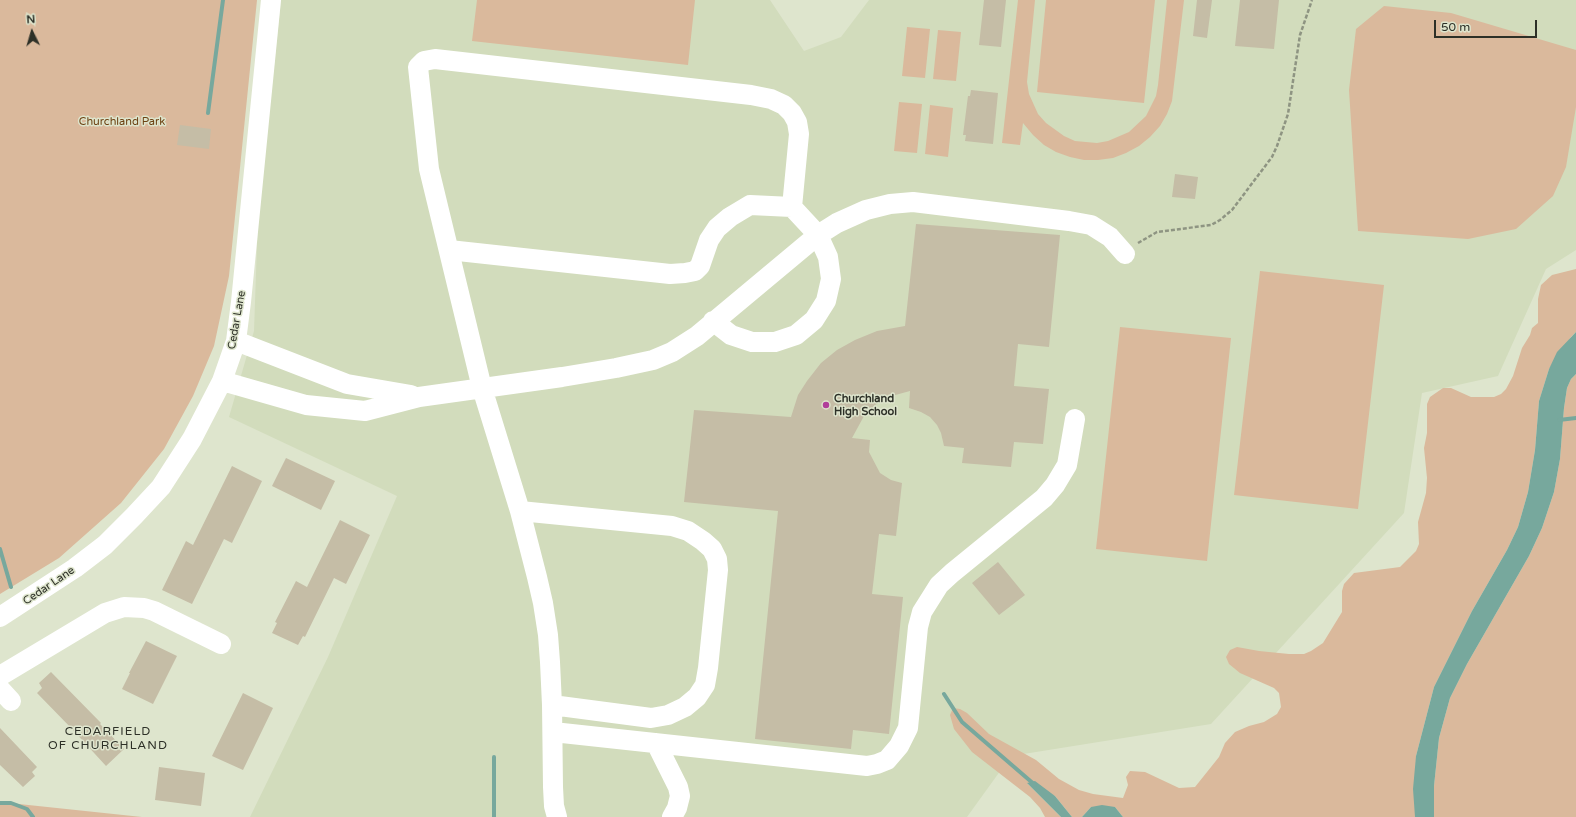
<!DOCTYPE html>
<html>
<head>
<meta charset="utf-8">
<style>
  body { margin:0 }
  #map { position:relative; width:1576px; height:817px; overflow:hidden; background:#dee5cd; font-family:"Varela Round",sans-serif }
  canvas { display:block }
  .north { position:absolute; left:12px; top:12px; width:40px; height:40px; -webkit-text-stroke:3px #dee5cd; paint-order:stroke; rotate:355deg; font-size:11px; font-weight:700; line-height:16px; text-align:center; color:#2d3027 }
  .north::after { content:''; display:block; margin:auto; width:14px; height:18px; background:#2d3027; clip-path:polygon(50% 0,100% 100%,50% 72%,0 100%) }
  .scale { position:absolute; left:1434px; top:20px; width:103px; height:18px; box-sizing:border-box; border:2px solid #2d3027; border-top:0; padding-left:5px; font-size:12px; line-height:14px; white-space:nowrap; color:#2d3027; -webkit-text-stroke:3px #dee5cd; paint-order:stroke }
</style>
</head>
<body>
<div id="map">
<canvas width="1576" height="817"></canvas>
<div class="north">N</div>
<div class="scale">50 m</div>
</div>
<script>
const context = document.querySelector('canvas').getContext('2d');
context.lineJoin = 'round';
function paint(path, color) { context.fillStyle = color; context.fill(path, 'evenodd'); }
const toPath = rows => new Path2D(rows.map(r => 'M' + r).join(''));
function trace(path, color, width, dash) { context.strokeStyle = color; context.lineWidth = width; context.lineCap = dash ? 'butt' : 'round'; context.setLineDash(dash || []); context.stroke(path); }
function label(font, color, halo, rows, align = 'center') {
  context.font = font + ' "Varela Round",sans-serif'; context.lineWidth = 3; context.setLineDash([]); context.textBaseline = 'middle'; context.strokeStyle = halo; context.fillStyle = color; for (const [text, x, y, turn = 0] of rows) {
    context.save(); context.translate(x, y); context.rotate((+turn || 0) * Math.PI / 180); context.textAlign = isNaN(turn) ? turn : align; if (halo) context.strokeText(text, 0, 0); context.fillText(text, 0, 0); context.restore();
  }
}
paint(toPath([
  [281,0,770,0,804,51,841,37,869,0,1576,0,1576,250,1546,269,1498,376,1422,393,1404,513,1211,724,1011,756,967,817,250,817,328,657,397,496,229,417,254,331,258,216]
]), '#d2dcbc');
paint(toPath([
  [0,0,257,0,229,276,214,346,193,396,164,449,121,503,59,558,0,594],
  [477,0,695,0,688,65,472,41],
  [1018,0,1035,0,1027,82,1029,94,1038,114,1046,123,1064,136,1075,141,1097,143,1108,141,1129,132,1146,116,1156,96,1158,85,1167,0,1184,0,1172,101,1167,114,1160,126,1150,137,1139,146,1126,153,1113,158,1098,160,1084,160,1070,157,1056,152,1044,145,1033,135,1023,123,1020,145,1002,143],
  [1046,0,1155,0,1144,103,1037,92],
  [1384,6,1451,13,1576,50,1576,107,1566,167,1553,196,1516,229,1468,239,1358,231,1349,90,1356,29],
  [907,27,930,29,925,78,902,76],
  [938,30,961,32,956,81,933,79],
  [899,102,922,104,917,153,894,151],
  [930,105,953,108,948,157,925,154],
  [1576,269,1576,332,1571,337,1549,369,1539,401,1535,450,1528,492,1518,527,1507,550,1472,611,1434,687,1416,756,1415,817,1123,817,1115,807,1091,807,1082,817,1072,817,1055,796,1027,783,1061,817,1045,817,1040,808,1030,797,972,752,954,729,950,715,953,708,960,709,967,713,989,734,1036,760,1059,779,1079,790,1093,794,1123,798,1128,785,1126,777,1130,771,1145,772,1179,788,1195,787,1219,757,1225,743,1235,732,1249,726,1264,722,1277,714,1281,707,1279,693,1274,688,1240,673,1229,664,1226,657,1230,650,1237,647,1259,651,1289,654,1304,654,1311,651,1323,643,1342,612,1342,591,1344,584,1354,573,1400,567,1416,551,1419,544,1418,522,1426,493,1427,478,1424,448,1427,433,1427,404,1430,397,1443,388,1451,388,1471,397,1494,397,1501,394,1506,389,1513,376,1522,348,1530,335,1532,328,1538,323,1538,299,1541,285,1552,275],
  [1260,271,1384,285,1358,509,1234,495],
  [1120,327,1231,338,1207,561,1096,549],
  [1576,374,1576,817,1434,817,1434,786,1439,738,1450,698,1467,664,1529,556,1542,528,1554,492,1560,459,1564,408,1567,388,1571,379],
  [0,802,142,817,0,817]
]), '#dab99c');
paint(toPath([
  [1576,332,1576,374,1571,379,1567,388,1564,408,1560,459,1554,492,1542,528,1529,556,1467,664,1450,698,1439,738,1434,786,1434,817,1415,817,1413,789,1416,756,1434,687,1472,611,1507,550,1518,527,1528,492,1535,450,1539,401,1549,369,1557,352],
  [1035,781,1055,796,1072,817,1061,817,1027,783],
  [1102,805,1115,807,1123,817,1082,817,1091,807]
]), '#77a89d');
trace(toPath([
  [208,113,223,0],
  [1559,420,1576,418],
  [0,549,11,587],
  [944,694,962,722,1035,785],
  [0,803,11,803,27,809,33,817],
  [494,817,494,757]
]), '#77a89d', 4);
paint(toPath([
  [984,0,1006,0,1001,47,979,45],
  [1197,0,1212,0,1207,38,1193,36],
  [1240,0,1279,0,1274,49,1235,46],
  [971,90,998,93,993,144,965,141,966,135,963,135,968,96,970,96],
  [180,125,211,129,209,149,177,145],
  [1175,174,1198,177,1195,199,1172,197],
  [916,224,1060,235,1049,347,1018,344,1014,386,1049,389,1043,444,1014,442,1011,467,962,463,964,448,944,446,941,433,937,425,930,417,921,412,909,408,910,391,888,397,875,405,864,416,852,438,870,440,869,452,880,473,891,480,902,483,896,536,879,534,872,594,903,597,889,734,853,730,851,749,755,739,778,511,684,502,694,410,791,417,798,395,807,381,821,363,837,350,855,340,877,331,905,326],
  [286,458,335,481,321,510,272,486],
  [232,466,262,481,232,543,224,539,192,604,162,590,186,541,193,545],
  [340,520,370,535,346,584,334,578,305,637,303,636,298,645,272,633,277,623,275,622,296,581,307,587],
  [998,562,1025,595,999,615,972,583],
  [146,641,177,656,153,704,122,689,130,673,129,673],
  [51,672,101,723,100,724,124,749,106,766,73,730,37,693,42,688,39,683],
  [243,693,273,708,243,770,212,756],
  [0,728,37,767,32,772,35,776,23,787,0,765],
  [159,767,205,773,201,806,155,800]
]), '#c5bda6');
trace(toPath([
  [1138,243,1157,232,1211,225,1220,220,1232,210,1272,157,1277,146,1288,114,1300,35,1312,0]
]), '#8e9482', 2.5, [4, 2]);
trace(toPath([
  [449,250,670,274,685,273,695,271,700,266,709,240,717,228,730,217,750,205,792,207],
  [236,341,347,384,411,395],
  [222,381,306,405,365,411,419,397,562,377,616,368,653,360,672,352,697,336,818,235,837,223,866,210,890,204,913,202,1069,221,1091,225,1110,237,1125,254],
  [520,511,672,526,688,531,703,541,712,549,717,559,718,570,708,668,705,685,697,697,685,707,668,715,651,718,552,705],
  [0,617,75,568,105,545,134,516,161,487,192,439,222,381,236,341,241,302,271,0],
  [0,676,105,613,124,607,144,608,154,611,221,644],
  [0,689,11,701],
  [553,732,867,766,877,764,887,760,899,746,908,728,918,627,922,612,939,585,952,573,1044,498,1055,485,1067,465,1075,419],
  [656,743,678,787,680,796,677,808,672,817],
  [557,817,554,806,553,787,552,705,550,662,548,635,543,603,537,577,520,511,482,388,429,169,418,67,424,61,435,59,751,95,771,99,784,105,792,113,797,122,799,134,792,207,818,235,828,257,831,279,826,301,814,320,796,335,775,342,752,342,731,335,713,321]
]), '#fff', 20);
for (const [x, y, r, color] of [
  [826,405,4,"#b13f9a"]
]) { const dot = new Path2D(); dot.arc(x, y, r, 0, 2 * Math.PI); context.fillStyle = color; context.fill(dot); trace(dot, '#dee5cd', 1.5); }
label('11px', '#6c4112', '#dee5cd', [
  ["Churchland Park",122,122]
]);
label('11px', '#2d3027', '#dee5cd', [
  ["Cedar Lane",237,320,-80],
  ["Cedar Lane",49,586,-34]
]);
label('bold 11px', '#2d3027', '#dee5cd', [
  ["Churchland",834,399],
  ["High School",834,412]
], 'left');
context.letterSpacing = '1px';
label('12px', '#2d3027', '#dee5cd', [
  ["CEDARFIELD",108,732],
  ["OF CHURCHLAND",108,746]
]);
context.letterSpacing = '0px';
</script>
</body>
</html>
